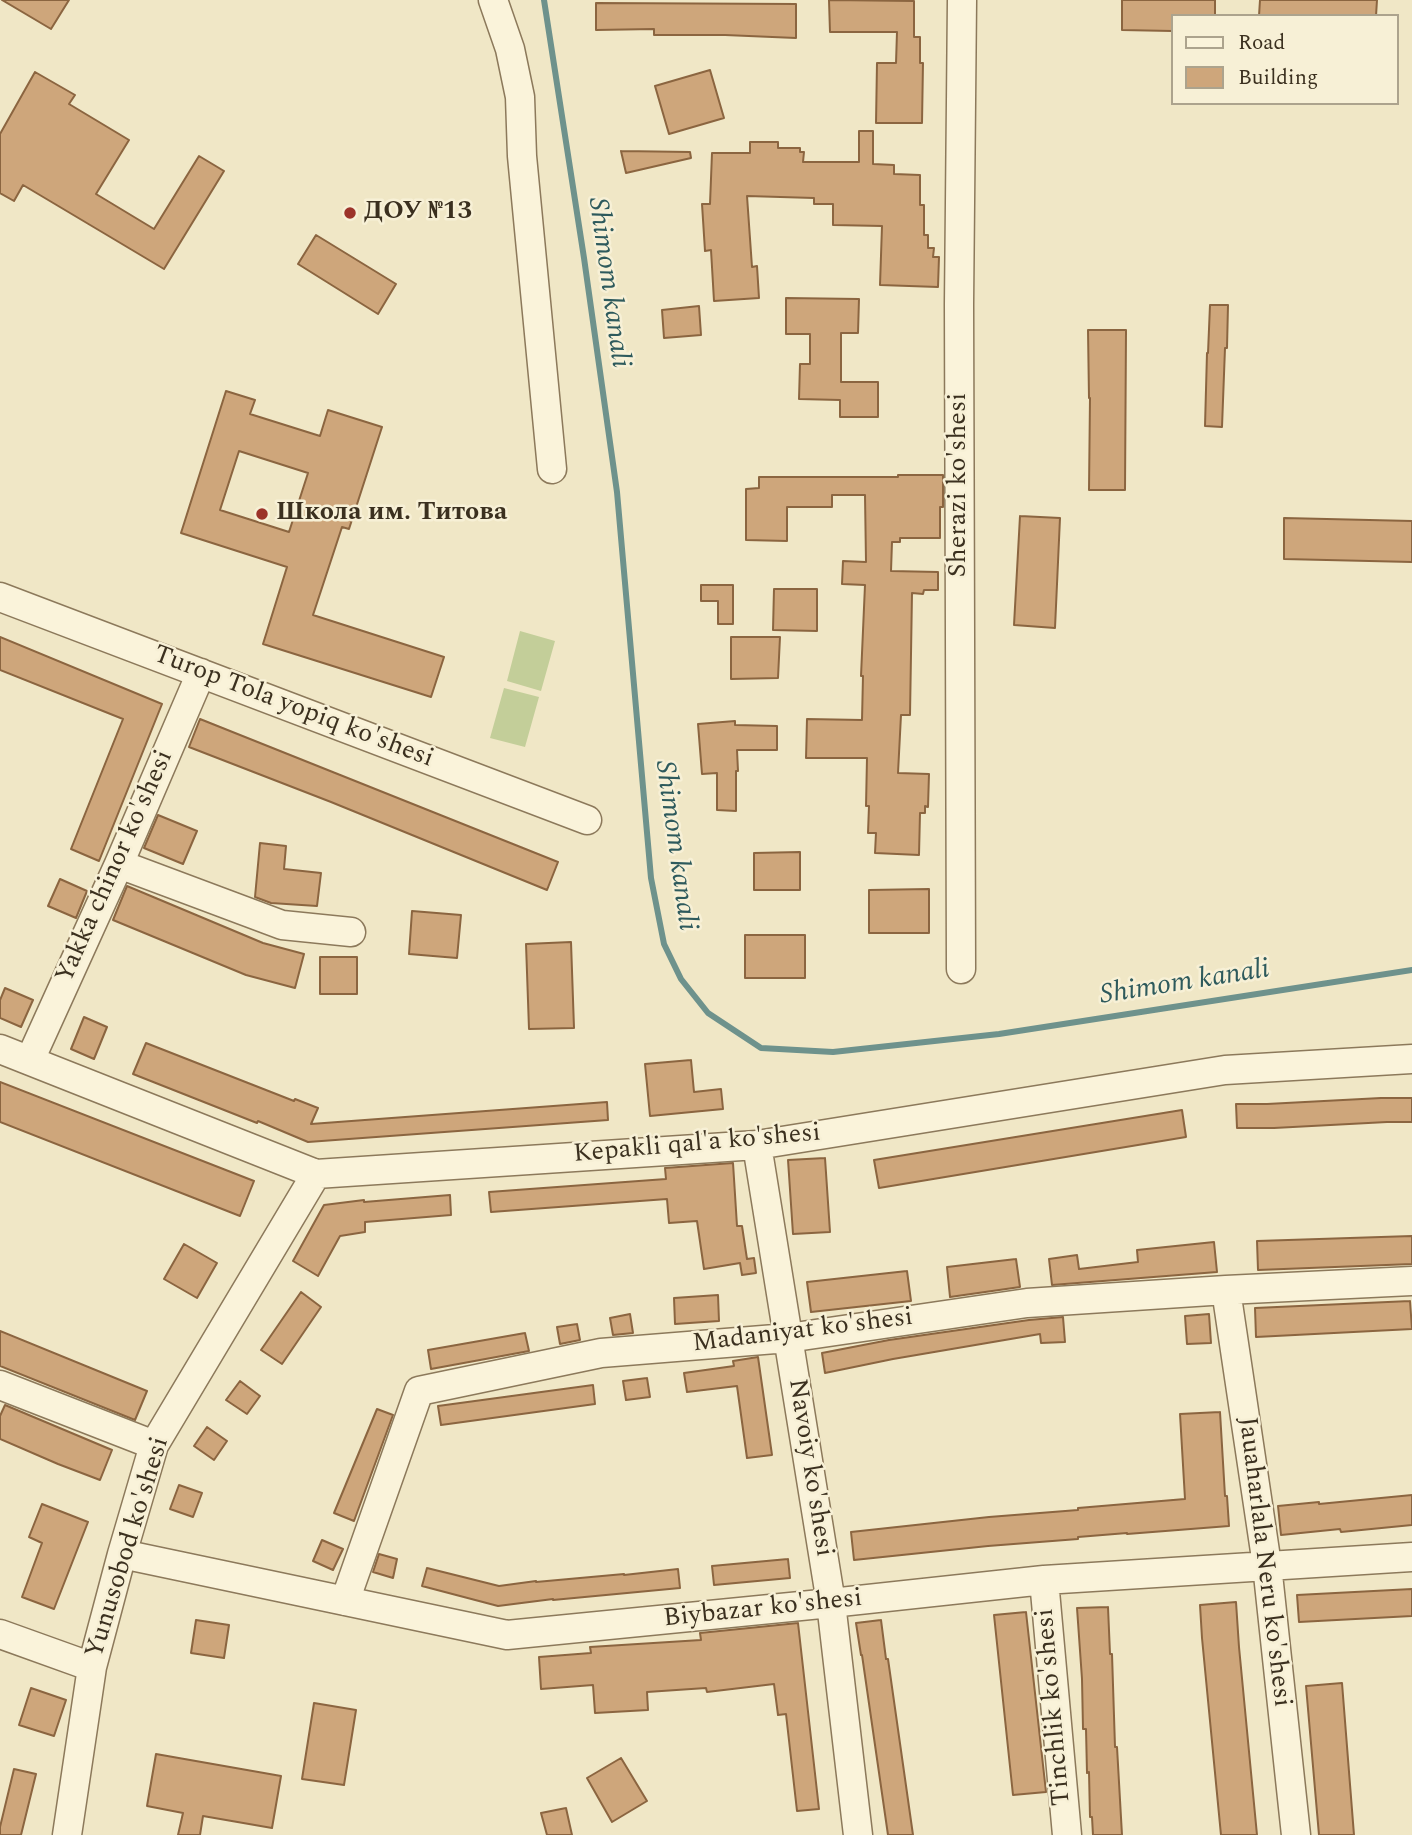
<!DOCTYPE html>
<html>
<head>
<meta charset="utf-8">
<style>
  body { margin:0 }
  #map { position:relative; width:1412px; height:1835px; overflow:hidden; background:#f0e7c6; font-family:Spectral,serif }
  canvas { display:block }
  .legend { position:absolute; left:1171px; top:14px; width:228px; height:91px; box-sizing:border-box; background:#f7f0d6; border:2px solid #aca38d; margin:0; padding:9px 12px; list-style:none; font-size:21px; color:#3b301f }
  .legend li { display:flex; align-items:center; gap:14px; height:35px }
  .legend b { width:35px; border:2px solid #aca38d }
</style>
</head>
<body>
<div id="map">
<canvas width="1412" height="1835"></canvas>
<ul class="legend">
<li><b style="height:9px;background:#faf3da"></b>Road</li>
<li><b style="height:19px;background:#cea67b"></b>Building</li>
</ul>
</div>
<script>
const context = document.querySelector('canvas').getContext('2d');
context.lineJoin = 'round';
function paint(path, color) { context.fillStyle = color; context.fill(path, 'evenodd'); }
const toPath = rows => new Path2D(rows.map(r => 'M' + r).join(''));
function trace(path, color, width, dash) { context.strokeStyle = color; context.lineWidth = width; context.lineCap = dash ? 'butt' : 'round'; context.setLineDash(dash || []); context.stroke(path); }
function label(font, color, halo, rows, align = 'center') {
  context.font = font + ' Spectral,serif'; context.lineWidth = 5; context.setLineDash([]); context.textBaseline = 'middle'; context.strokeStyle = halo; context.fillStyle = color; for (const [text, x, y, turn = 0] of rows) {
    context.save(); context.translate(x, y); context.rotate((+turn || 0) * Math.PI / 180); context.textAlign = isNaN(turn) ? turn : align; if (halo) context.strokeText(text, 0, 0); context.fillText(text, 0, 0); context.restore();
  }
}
paint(toPath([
  [520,631,555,641,541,691,507,681],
  [504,688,539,697,525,747,490,738]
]), '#c3ce99');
trace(toPath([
  [544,0,584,258,617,492,651,878,664,944,681,979,708,1013,761,1048,833,1052,999,1034,1412,970]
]), '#6e928c', 6);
const building = toPath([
  [2,0,69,0,51,29,2,0],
  [829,0,914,1,914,37,920,37,920,63,923,63,922,123,876,123,877,63,896,63,897,32,830,32,829,0],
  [1122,0,1215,0,1215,16,1172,16,1172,31,1122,30,1122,0],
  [1260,0,1377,0,1376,16,1259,16,1260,0],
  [596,3,796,4,796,38,725,35,654,35,654,29,596,30,596,3],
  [710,70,724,118,669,134,655,86,710,70],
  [35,72,75,95,69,104,129,140,96,194,154,229,199,156,224,171,164,269,23,185,14,201,0,193,0,134,35,72],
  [859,131,873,131,873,164,894,165,894,174,920,175,920,205,924,205,924,235,928,235,928,248,934,248,933,257,939,257,938,287,880,285,882,226,833,225,833,204,814,204,814,198,747,196,752,267,757,266,759,298,714,301,711,250,705,251,702,204,710,204,712,153,750,153,750,142,778,142,778,148,800,148,800,152,804,152,803,162,859,162,859,131],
  [621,151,690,152,691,158,626,173,621,151],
  [316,235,396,284,378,314,298,264,316,235],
  [786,298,859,299,858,333,841,333,841,382,878,382,878,417,840,417,840,400,799,399,800,364,810,364,810,334,786,334,786,298],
  [1210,305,1228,305,1227,348,1225,348,1222,427,1205,426,1207,353,1208,353,1210,305],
  [699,306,701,335,664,338,662,310,699,306],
  [1088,330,1126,330,1125,490,1089,490,1090,398,1089,398,1088,330],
  [226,391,255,400,250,414,320,436,328,410,382,427,349,529,342,527,313,615,444,657,431,697,263,644,287,567,181,533,226,391],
  [239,451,308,473,289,532,220,510,239,451],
  [898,475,943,475,943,507,940,507,940,538,900,538,900,542,892,542,891,571,938,572,938,590,924,590,923,594,912,593,910,715,901,715,898,773,929,774,928,807,925,806,925,813,920,813,919,855,875,853,876,833,868,833,869,806,866,806,867,758,806,758,807,719,862,720,863,676,861,676,865,585,842,584,843,561,866,562,865,495,832,495,832,507,787,507,787,541,746,540,746,489,759,488,759,477,898,477,898,475],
  [1020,516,1060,518,1055,628,1014,625,1020,516],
  [1284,518,1412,521,1412,562,1284,559,1284,518],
  [701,585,733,585,733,624,718,624,718,601,701,601,701,585],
  [774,589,817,589,817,631,773,630,774,589],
  [0,637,162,704,99,861,71,849,123,719,0,670,0,637],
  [731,637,780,637,778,678,731,679,731,637],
  [200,719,558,862,547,890,331,802,189,747,200,719],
  [735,721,735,725,777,726,777,750,737,750,738,771,736,771,736,811,717,810,717,773,702,774,698,724,735,721],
  [158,815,197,831,183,864,144,848,158,815],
  [260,843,286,846,284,869,321,873,317,906,271,903,255,897,260,843],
  [800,852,800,890,754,890,754,853,800,852],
  [60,879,87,891,76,918,48,906,60,879],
  [127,886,263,943,304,954,295,988,246,975,113,920,127,886],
  [929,889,929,933,869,933,869,890,929,889],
  [412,911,461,915,457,958,409,954,412,911],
  [745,935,805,935,805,978,745,978,745,935],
  [571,942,574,1028,529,1029,526,944,571,942],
  [320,957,357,957,357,994,320,994,320,957],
  [5,988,33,1000,21,1027,0,1018,0,1000,5,988],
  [84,1017,107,1027,94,1059,71,1049,84,1017],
  [146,1043,294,1101,295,1099,318,1108,311,1124,607,1102,608,1120,308,1142,258,1121,257,1123,133,1074,146,1043],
  [691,1060,694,1092,721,1089,723,1109,650,1116,645,1064,691,1060],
  [0,1082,254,1181,240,1216,0,1122,0,1082],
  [1381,1098,1412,1098,1412,1122,1387,1122,1274,1128,1237,1128,1236,1104,1267,1104,1381,1098],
  [1182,1110,1186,1137,879,1188,874,1160,1182,1110],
  [825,1158,830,1232,793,1234,788,1160,825,1158],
  [733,1163,737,1226,742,1226,747,1259,754,1258,756,1273,742,1275,740,1263,704,1269,697,1221,669,1223,667,1199,491,1212,489,1192,666,1179,665,1168,733,1163],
  [450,1195,451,1215,365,1222,365,1232,340,1236,318,1276,293,1261,324,1205,364,1200,364,1202,450,1195],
  [1412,1236,1412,1264,1258,1270,1257,1241,1412,1236],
  [1214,1242,1217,1272,1052,1285,1049,1259,1077,1255,1079,1269,1138,1262,1137,1250,1214,1242],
  [184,1244,217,1263,197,1298,164,1279,184,1244],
  [1016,1259,1020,1287,950,1297,947,1267,1016,1259],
  [907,1271,911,1301,811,1312,807,1282,907,1271],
  [301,1292,321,1307,282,1364,261,1350,301,1292],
  [718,1295,719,1321,675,1324,674,1298,718,1295],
  [1410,1301,1412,1329,1256,1337,1255,1308,1410,1301],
  [630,1314,633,1333,613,1335,610,1318,630,1314],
  [1209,1314,1211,1343,1187,1344,1185,1316,1209,1314],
  [1063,1317,1065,1342,1041,1343,1040,1334,893,1359,825,1373,822,1353,889,1340,1029,1320,1063,1317],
  [577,1324,580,1340,560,1344,557,1327,577,1324],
  [0,1331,147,1391,135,1420,0,1366,0,1331],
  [525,1333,529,1351,431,1369,428,1350,525,1333],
  [758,1357,772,1455,747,1458,737,1386,687,1392,684,1373,734,1366,733,1361,758,1357],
  [647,1378,650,1397,626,1400,623,1381,647,1378],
  [240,1381,260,1396,247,1414,226,1400,240,1381],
  [593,1385,595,1404,441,1425,438,1406,593,1385],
  [5,1405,112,1450,100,1480,58,1464,0,1439,0,1416,5,1405],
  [377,1409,393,1415,354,1521,334,1513,377,1409],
  [1220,1412,1225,1496,1227,1496,1229,1526,1127,1534,1127,1533,1078,1537,1078,1539,988,1546,854,1560,851,1532,989,1517,1078,1510,1078,1508,1185,1499,1180,1414,1220,1412],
  [207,1427,227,1441,214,1460,194,1446,207,1427],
  [179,1485,202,1493,193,1517,170,1509,179,1485],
  [1412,1495,1412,1525,1341,1532,1340,1529,1281,1535,1278,1506,1319,1502,1319,1504,1412,1495],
  [42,1504,88,1522,54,1609,22,1597,42,1543,29,1537,42,1504],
  [322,1540,343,1549,333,1570,313,1561,322,1540],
  [379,1554,397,1559,393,1578,373,1572,379,1554],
  [788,1559,790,1578,714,1585,712,1566,788,1559],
  [427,1568,499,1586,536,1581,536,1582,624,1574,624,1575,678,1569,680,1588,553,1600,553,1599,498,1606,422,1586,427,1568],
  [1412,1589,1412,1616,1299,1622,1297,1595,1412,1589],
  [1236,1602,1239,1647,1257,1835,1221,1835,1202,1638,1200,1605,1236,1602],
  [1108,1607,1110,1654,1112,1654,1115,1747,1117,1747,1122,1835,1093,1835,1092,1817,1090,1817,1089,1772,1087,1773,1086,1729,1083,1729,1082,1679,1077,1608,1108,1607],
  [1026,1612,1046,1792,1013,1795,994,1615,1026,1612],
  [196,1620,229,1625,224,1658,191,1653,196,1620],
  [881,1620,886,1659,888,1659,913,1835,888,1835,862,1655,861,1655,856,1623,881,1620],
  [798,1623,819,1809,797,1811,786,1714,778,1715,774,1684,707,1692,706,1688,647,1692,648,1710,595,1713,593,1685,541,1689,539,1657,591,1653,590,1647,701,1640,700,1633,798,1623],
  [1342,1683,1354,1835,1319,1835,1306,1686,1342,1683],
  [31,1688,66,1700,54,1736,19,1725,31,1688],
  [314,1703,356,1710,344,1785,302,1779,314,1703],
  [156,1754,281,1776,272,1828,203,1816,200,1835,178,1835,183,1813,147,1806,156,1754],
  [621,1758,647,1801,612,1822,587,1778,621,1758],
  [14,1769,36,1774,21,1835,0,1835,0,1827,14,1769],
  [566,1808,572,1835,547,1835,541,1813,566,1808]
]);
paint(building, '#cea67b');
trace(building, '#8b6540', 2);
const minor = toPath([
  [493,0,510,49,520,97,522,156,552,469],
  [0,597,587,820],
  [119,864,282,925,351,932],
  [961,969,959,304,962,0],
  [0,1049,316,1174,757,1145,1225,1070,1412,1059],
  [30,1060,119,864,201,673],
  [757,1145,831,1603,858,1835],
  [1226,1290,1267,1565,1296,1835],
  [0,1385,154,1445],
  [122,1554,507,1635,831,1603,1044,1580,1412,1557],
  [1044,1580,1067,1835],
  [345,1601,419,1391,601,1353,788,1338,1027,1303,1226,1290,1412,1281],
  [0,1634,92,1667],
  [67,1835,92,1667,122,1554,154,1445,316,1174]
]);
trace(minor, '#8c795b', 31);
trace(minor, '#faf3da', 28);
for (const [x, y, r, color] of [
  [350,213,7,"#9c3329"],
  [262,514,7,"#9c3329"]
]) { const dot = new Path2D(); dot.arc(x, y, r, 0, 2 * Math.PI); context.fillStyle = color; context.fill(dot); trace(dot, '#f7f0d6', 2.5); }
label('bold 26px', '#3b301f', '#f7f0d6', [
  ["ДОУ №13",364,213],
  ["Школа им. Титова",276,514]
], 'left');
label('26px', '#3b301f', '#f7f0d6', [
  ["Sherazi ko'shesi",960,485,-90],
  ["Turop Tola yopiq ko'shesi",293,708,21],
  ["Yakka chinor ko'shesi",116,867,-66],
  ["Kepakli qal'a ko'shesi",697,1145,-5],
  ["Madaniyat ko'shesi",803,1332,-7],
  ["Navoiy ko'shesi",809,1468,81],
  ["Yunusobod ko'shesi",129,1548,-73],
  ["Jauaharlala Neru ko'shesi",1263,1562,83],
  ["Biybazar ko'shesi",763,1610,-6],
  ["Tinchlik ko'shesi",1055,1707,-95]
]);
label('italic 28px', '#2e5a5c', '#f7f0d6', [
  ["Shimom kanali",607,283,82],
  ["Shimom kanali",674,846,82],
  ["Shimom kanali",1185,984,-9]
]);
</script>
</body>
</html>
